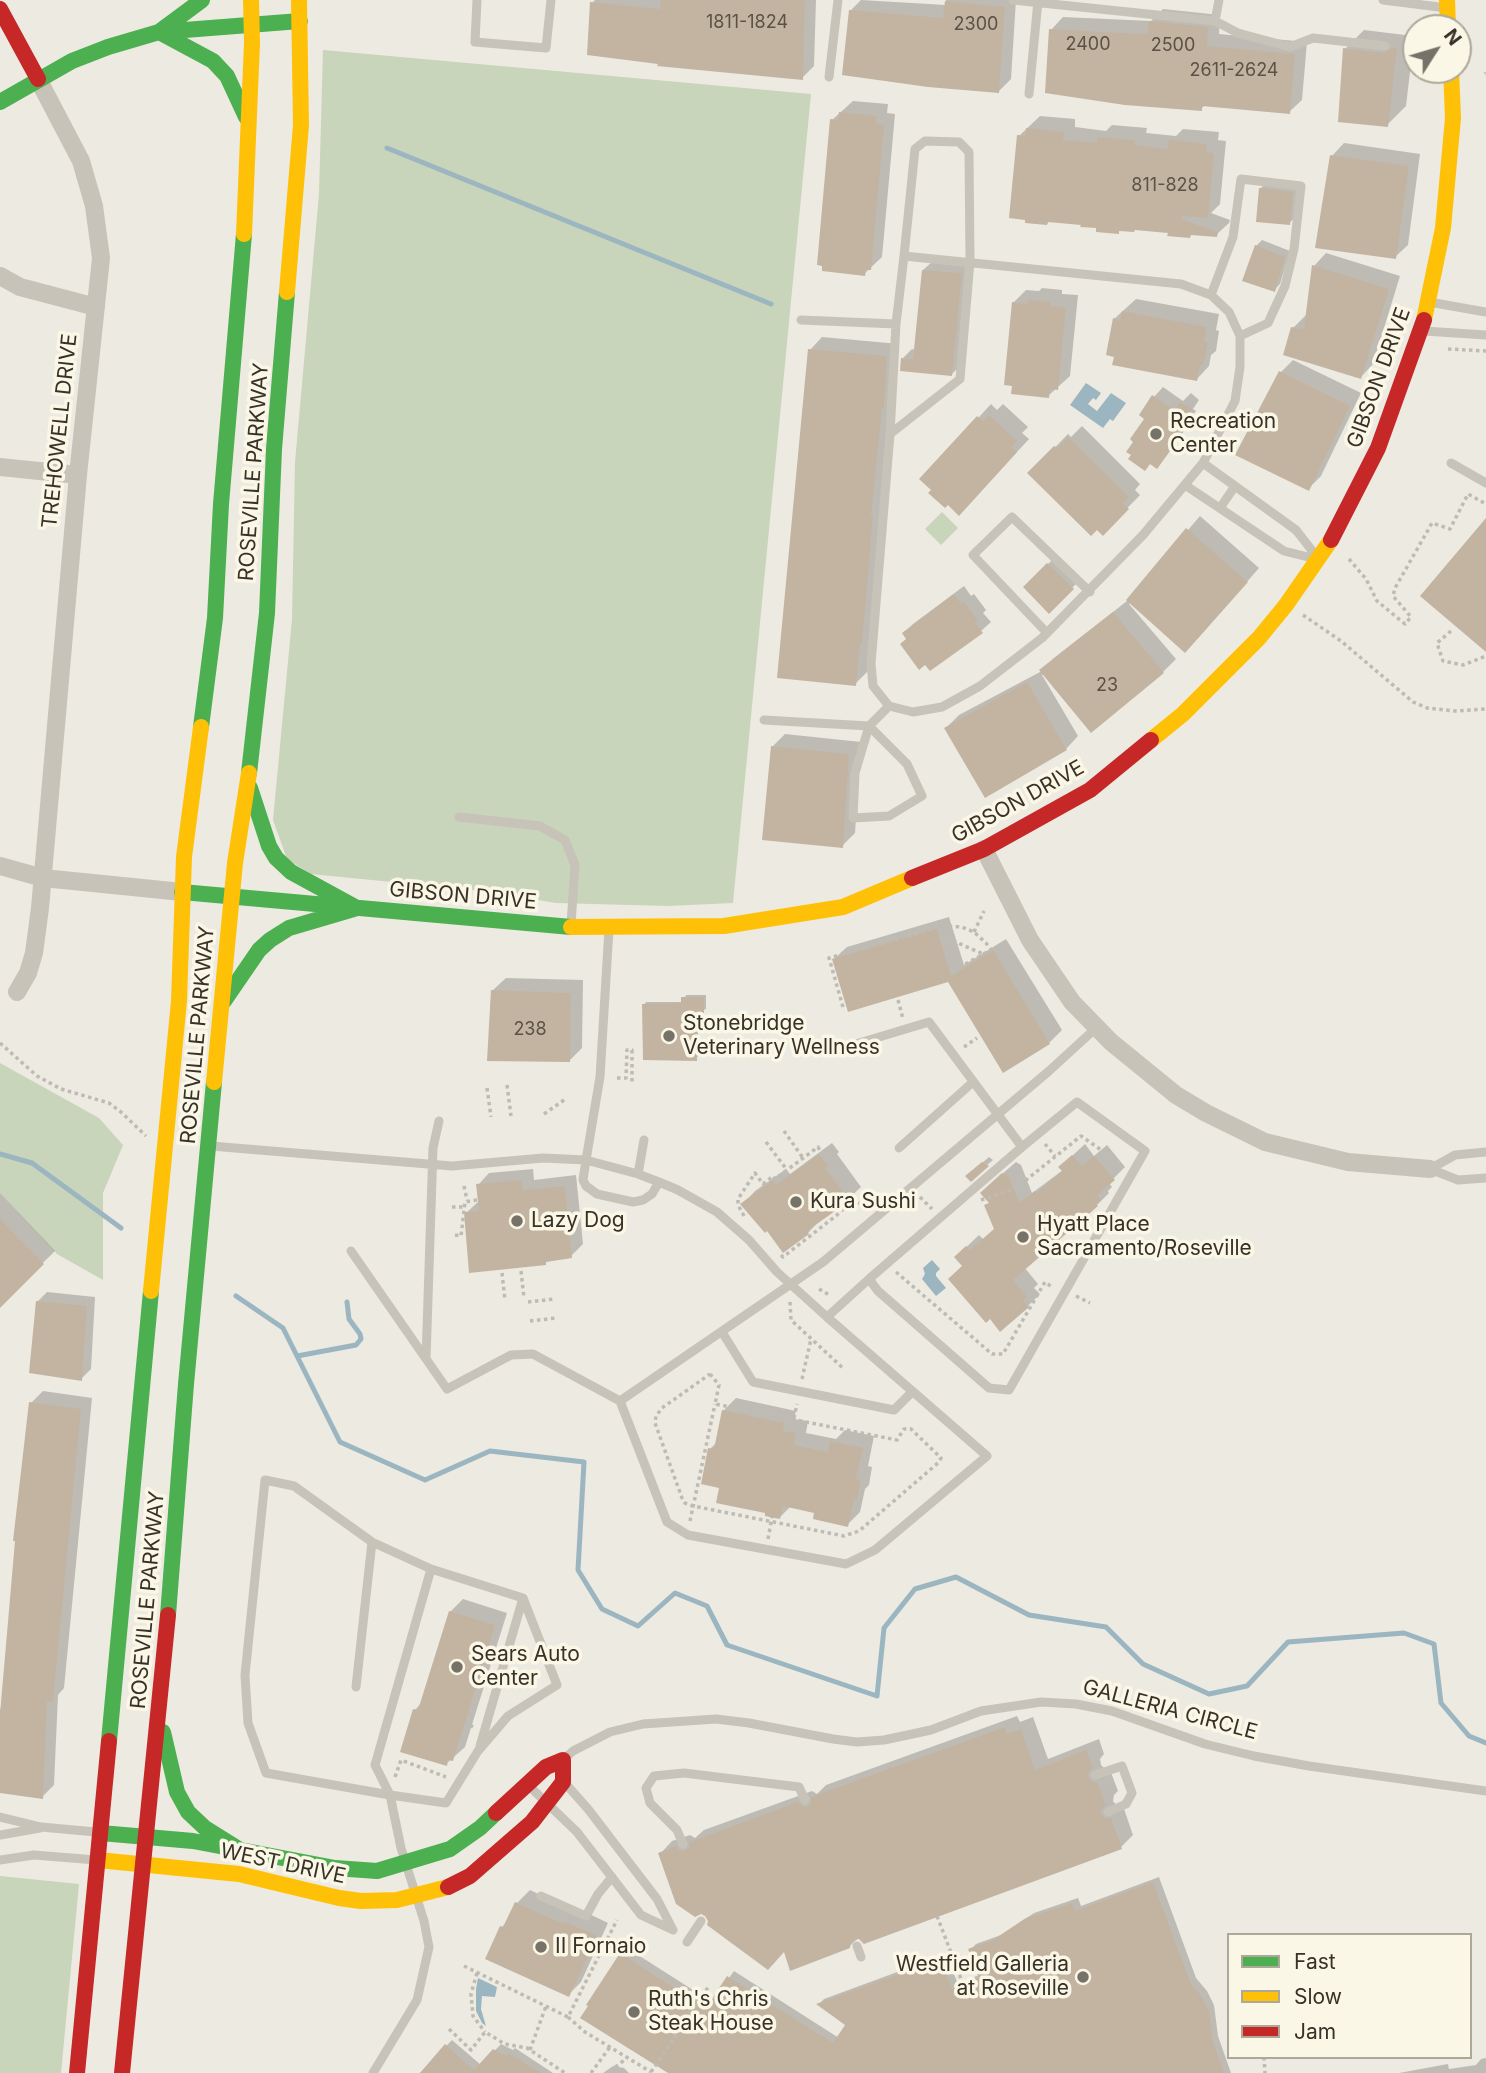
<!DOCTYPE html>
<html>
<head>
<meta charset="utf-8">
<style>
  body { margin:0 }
  #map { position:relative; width:1486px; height:2073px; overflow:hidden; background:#edeae1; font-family:Inter,sans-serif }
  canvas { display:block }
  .legend { position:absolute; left:1227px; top:1933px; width:245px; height:126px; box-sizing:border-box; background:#fbf7e7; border:2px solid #ada89a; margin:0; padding:9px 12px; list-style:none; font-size:21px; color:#383127 }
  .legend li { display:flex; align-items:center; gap:14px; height:35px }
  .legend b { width:35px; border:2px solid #ada89a }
  .north { position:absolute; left:1402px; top:14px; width:70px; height:70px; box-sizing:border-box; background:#fbf7e7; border:2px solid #ada89a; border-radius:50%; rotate:53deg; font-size:19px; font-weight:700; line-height:28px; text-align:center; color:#383127 }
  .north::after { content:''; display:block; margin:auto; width:24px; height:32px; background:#777268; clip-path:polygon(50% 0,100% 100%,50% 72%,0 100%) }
</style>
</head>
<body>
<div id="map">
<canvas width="1486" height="2073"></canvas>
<ul class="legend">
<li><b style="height:9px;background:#4caf50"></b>Fast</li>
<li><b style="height:9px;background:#ffc107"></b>Slow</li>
<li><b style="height:9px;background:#c62828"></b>Jam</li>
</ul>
<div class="north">N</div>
</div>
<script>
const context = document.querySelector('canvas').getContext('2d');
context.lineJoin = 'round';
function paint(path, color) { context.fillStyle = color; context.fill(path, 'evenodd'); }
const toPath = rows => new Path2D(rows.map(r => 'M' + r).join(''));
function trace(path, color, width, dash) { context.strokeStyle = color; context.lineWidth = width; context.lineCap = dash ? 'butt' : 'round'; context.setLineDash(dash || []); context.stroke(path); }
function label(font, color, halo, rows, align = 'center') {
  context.font = font + ' Inter,sans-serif'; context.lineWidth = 7; context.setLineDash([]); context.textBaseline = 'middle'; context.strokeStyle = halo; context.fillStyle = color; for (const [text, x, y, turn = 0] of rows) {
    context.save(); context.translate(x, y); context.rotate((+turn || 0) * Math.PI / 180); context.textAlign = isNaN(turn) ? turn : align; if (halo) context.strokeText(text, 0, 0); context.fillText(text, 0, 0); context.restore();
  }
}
paint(toPath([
  [323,50,811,94,733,903,668,906,556,903,483,891,311,874,287,859,273,820,292,619,295,462,319,194],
  [942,512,958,528,941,545,925,529],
  [0,1063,99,1118,123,1145,103,1193,103,1280,57,1254,0,1193],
  [0,1876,79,1884,61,2073,0,2073]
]), '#c8d5ba');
paint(toPath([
  [1086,383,1101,393,1096,400,1093,398,1088,404,1097,411,1111,393,1126,403,1113,421,1110,419,1103,428,1070,405],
  [932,1260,940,1269,936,1273,936,1276,946,1288,936,1296,922,1279,925,1274,923,1268],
  [478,1978,497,1987,495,1997,482,1996,481,2009,486,2026,482,2023,476,2011,476,1989]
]), '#9bb6c0');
paint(toPath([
  [595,0,816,0,814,66,802,78,592,3],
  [861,0,946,5,946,0,1016,0,1011,79,998,92,850,11],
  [1163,9,1220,15,1219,34,1307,42,1302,100,1289,112,1205,105,1201,109,1051,30,1063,17,1151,21],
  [1412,29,1415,29,1406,106,1387,125,1345,49,1364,30,1405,35],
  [853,101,888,104,887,113,895,114,882,257,864,274,832,120],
  [1040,116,1075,119,1075,127,1106,131,1112,125,1147,128,1146,133,1176,136,1183,129,1219,132,1218,140,1226,141,1220,204,1211,213,1230,220,1229,223,1216,235,1193,233,1190,236,1170,231,1121,229,1118,232,1082,223,1050,220,1047,224,1019,136],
  [1344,143,1420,154,1408,245,1395,257,1332,156],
  [1266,183,1298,187,1295,218,1289,223,1260,189],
  [1262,240,1290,251,1280,284,1274,290,1256,246],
  [1326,253,1400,276,1373,364,1361,377,1293,328,1306,315,1314,266],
  [933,261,970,265,961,365,952,374,903,358,912,349,916,350,923,270],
  [1042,288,1062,290,1062,294,1078,295,1070,376,1048,396,1013,303,1026,290,1039,291],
  [1136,299,1219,314,1216,330,1219,331,1216,351,1211,355,1209,366,1197,379,1114,319],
  [822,337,899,344,868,671,855,684,810,350],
  [1293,360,1361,393,1321,476,1308,489,1281,372],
  [1163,387,1183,401,1191,393,1199,400,1193,409,1196,411,1183,429,1185,430,1156,467,1147,418,1154,397],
  [991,404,997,410,1003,404,1028,427,1022,433,1029,439,972,501,933,490,922,479],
  [1082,426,1140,484,1135,490,1140,495,1103,533,1030,473,1068,434,1071,437],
  [1200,516,1259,568,1198,638,1131,602,1129,604,1176,659,1163,672,1092,731,1044,674,1042,675,1078,736,1066,749,946,728,959,715,1040,672,1054,658,1127,601],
  [1054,558,1078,582,1049,611,1025,587],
  [964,586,971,596,974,594,986,610,983,613,991,622,981,631,908,638,904,633,913,624],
  [785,734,861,742,855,833,842,846,772,747],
  [949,917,964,965,1006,939,1062,1030,1049,1043,949,980,834,959,847,947],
  [506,978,583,980,582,1048,570,1060,493,990],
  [686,995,706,995,706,1009,698,1012,698,1056,696,1059,644,1005,646,1002,683,1002],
  [832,1143,839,1152,837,1154,861,1187,848,1199,820,1220,808,1233,783,1251,767,1229,743,1204,755,1191,786,1169,790,1174],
  [1085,1144,1094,1156,1107,1145,1125,1167,1109,1183,1112,1187,1108,1191,1109,1193,1097,1205,1024,1267,1038,1284,1034,1288,1040,1294,1028,1306,964,1266,956,1257,979,1235,983,1239,996,1228,986,1206,990,1202,994,1181,1016,1162,1021,1165,1032,1193,1063,1170,1060,1167],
  [989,1157,993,1160,971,1179,974,1170],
  [533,1169,534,1180,576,1175,583,1244,571,1256,549,1260,545,1263,466,1213,479,1201,478,1185,489,1173],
  [0,1193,55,1251,0,1305],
  [47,1292,95,1297,91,1369,81,1379,38,1301],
  [43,1391,92,1398,64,1688,58,1695,54,1785,42,1797,0,1791,0,1709,4,1705,31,1403],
  [736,1398,796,1411,794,1419,808,1421,806,1433,836,1439,845,1430,874,1436,868,1466,872,1467,869,1485,865,1489,860,1512,847,1525,816,1511,791,1506,780,1517,721,1486,710,1449,717,1442,723,1411],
  [463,1599,507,1613,465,1747,446,1764,415,1710,422,1702,450,1612],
  [1017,1716,1020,1722,1033,1717,1048,1759,1099,1739,1104,1754,1100,1759,1101,1765,1106,1770,1110,1770,1118,1791,1114,1795,1113,1801,1117,1806,1123,1806,1133,1835,1121,1847,859,1937,849,1947,785,1950,710,1921,660,1854,672,1841,690,1835,695,1838,704,1830,812,1791,817,1794,826,1785],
  [1159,1877,1196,1978,1207,1991,1214,2005,1218,2036,1231,2073,675,2073,622,1954,627,1948,712,2002,734,1971,839,2038,847,2025,819,2004,824,1999,946,1954,958,1984,979,1975,970,1950,976,1944,1001,1935,1034,1913,1078,1898,1081,1906],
  [530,1890,576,1912,579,1909,608,1923,581,1982,568,1995,502,1927,509,1920,517,1903],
  [452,2040,481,2065,501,2044,513,2050,515,2048,553,2073,420,2073],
  [1481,2059,1486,2058,1486,2073,1399,2073,1448,2064,1449,2069,1476,2065],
  [613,2066,624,2068,629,2073,603,2073]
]), '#0003');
trace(toPath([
  [387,148,771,304],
  [0,1154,32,1163,121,1228],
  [236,1296,283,1328,340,1442,425,1480,490,1451,584,1462,578,1570,602,1609,638,1626,675,1593,707,1606,727,1645,877,1696,884,1628,915,1589,956,1577,1029,1615,1106,1627,1143,1664,1209,1694,1247,1686,1288,1642,1404,1633,1434,1644,1441,1703,1469,1736,1486,1743],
  [297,1356,356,1345,361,1339,360,1334,349,1319,347,1302]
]), '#9bb6c0', 5);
paint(toPath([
  [661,0,805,0,803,80,657,66,658,64,587,55,590,2,660,9],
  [945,1,1005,7,999,93,928,87,842,75,849,10,943,18],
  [1149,21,1208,27,1207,46,1295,54,1290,114,1202,106,1202,111,1125,105,1045,93,1049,29,1147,34],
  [1392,47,1397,48,1388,127,1338,122,1343,48,1384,53],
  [839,112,877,116,876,124,884,125,871,270,866,270,865,276,822,271,822,266,817,265,830,119,838,120],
  [1026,128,1064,132,1063,140,1097,143,1097,137,1135,140,1134,145,1168,149,1169,140,1207,144,1206,152,1214,153,1208,218,1182,216,1181,219,1218,232,1217,237,1191,235,1190,238,1167,236,1168,233,1135,230,1134,232,1119,231,1119,234,1096,232,1096,228,1080,227,1081,225,1048,222,1047,225,1025,223,1025,220,1009,218,1017,135,1025,136],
  [1330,155,1409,166,1396,259,1315,248],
  [1259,188,1293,192,1290,225,1256,222],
  [1255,245,1285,257,1275,292,1242,281],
  [1312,265,1389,289,1361,379,1283,355,1291,327,1304,329],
  [922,270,962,273,952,376,900,371,901,358,913,359],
  [1028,300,1050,302,1050,306,1066,307,1058,390,1050,389,1049,398,1011,394,1012,386,1004,385,1012,302,1027,304],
  [1122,311,1207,327,1204,342,1208,343,1203,366,1200,365,1197,381,1112,365,1114,357,1106,355,1113,318,1120,320],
  [808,349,887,356,884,408,882,408,871,516,873,516,862,644,860,643,856,686,777,678],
  [1279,371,1350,406,1309,491,1235,455],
  [1152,395,1174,410,1180,402,1192,409,1185,419,1188,421,1175,439,1178,440,1157,469,1150,464,1145,471,1128,459,1131,455,1126,452,1133,442,1130,439,1144,419,1139,415],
  [989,415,1017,441,1011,447,1017,452,959,516,948,505,945,508,928,493,931,490,919,479,977,416,983,421],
  [1068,437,1129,497,1123,503,1129,509,1103,536,1097,530,1091,536,1027,473,1054,446,1057,448],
  [1486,518,1486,652,1420,596],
  [1186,528,1248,582,1185,653,1126,600],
  [1047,563,1074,589,1049,614,1023,587],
  [954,594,961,604,964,602,978,621,975,623,983,633,930,671,925,665,919,670,900,644,906,639,902,633],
  [1113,612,1164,673,1091,733,1039,670],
  [1027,682,1067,750,985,798,944,728],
  [771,746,849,754,843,848,762,840],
  [937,928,951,976,993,950,1050,1044,1003,1073,948,982,848,1012,832,959],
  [491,990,571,993,570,1062,487,1061],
  [681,997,704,997,704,1013,696,1013,697,1061,643,1060,642,1004,681,1003],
  [819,1154,828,1166,825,1168,849,1201,807,1231,809,1234,783,1253,767,1231,765,1233,740,1204,773,1180,776,1185],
  [1072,1155,1082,1166,1094,1156,1115,1180,1097,1195,1101,1200,1096,1204,1098,1206,1013,1280,1027,1297,1023,1300,1029,1307,1000,1332,990,1319,986,1323,948,1279,962,1266,954,1257,966,1246,970,1250,994,1229,984,1205,989,1203,980,1193,1002,1173,1009,1177,1019,1203,1035,1191,1036,1193,1062,1171,1058,1167],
  [982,1162,989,1166,971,1182,965,1176],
  [521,1180,523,1190,565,1186,572,1258,546,1262,546,1265,469,1273,464,1212,479,1211,476,1184],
  [0,1219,44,1264,0,1308],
  [36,1301,87,1306,82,1381,29,1373],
  [29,1402,81,1409,53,1702,47,1701,43,1799,0,1793,0,1714,15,1541,13,1541],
  [722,1410,784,1423,783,1431,796,1433,794,1445,828,1452,830,1441,863,1448,856,1479,861,1480,857,1500,854,1499,848,1527,813,1519,814,1513,783,1506,780,1519,765,1516,765,1513,716,1503,719,1488,701,1484,708,1448,714,1449],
  [449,1611,495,1625,453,1761,448,1760,447,1766,400,1752,413,1709,418,1710],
  [1005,1727,1007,1734,1021,1729,1035,1770,1086,1750,1093,1768,1088,1773,1089,1778,1093,1782,1097,1782,1106,1805,1102,1808,1101,1814,1104,1818,1111,1818,1122,1849,864,1944,859,1939,854,1940,850,1944,850,1948,790,1971,784,1952,768,1970,707,1925,708,1921,705,1916,701,1914,695,1917,676,1904,658,1853,676,1846,679,1850,685,1851,689,1848,690,1842,798,1802,802,1806,807,1807,811,1803,811,1797],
  [1153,1882,1191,1984,1202,1997,1209,2012,1213,2042,1224,2073,668,2073,580,2018,588,2006,586,2005,620,1953,706,2008,727,1976,833,2043,845,2025,816,2004,940,1959,952,1989,979,1978,968,1949,993,1940,1026,1918,1072,1903,1075,1911],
  [515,1902,563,1924,564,1921,597,1936,569,1997,485,1959,500,1926,503,1927],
  [445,2044,474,2070,493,2049,507,2056,508,2053,541,2073,420,2073]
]), '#c2b4a1');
trace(toPath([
  [1485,74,1486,73],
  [1448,349,1486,351],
  [1349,559,1366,579,1377,601,1405,624,1411,617,1393,596,1395,588,1432,523,1450,529,1468,494,1486,504],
  [1303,615,1341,641,1413,702,1427,708,1455,711,1486,709],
  [1451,631,1437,643,1443,661,1463,665,1486,656],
  [938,927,951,972,991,950],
  [974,932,984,911],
  [940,935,983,954],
  [898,1000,903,1019],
  [843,1007,829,958,945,926,962,927,974,932,986,943,992,951],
  [0,1043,37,1076,61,1089,109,1103,121,1112,146,1136],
  [964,1047,977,1038],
  [617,1078,626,1078,627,1050,632,1050,632,1083],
  [507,1085,511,1116],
  [487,1088,491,1117],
  [544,1114,567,1098],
  [784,1131,803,1158],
  [766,1142,787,1170],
  [1045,1144,1055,1156],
  [464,1186,467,1200],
  [920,1197,932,1209],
  [981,1200,1016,1188,1081,1136,1110,1156],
  [452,1207,463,1207],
  [744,1216,738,1205,738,1199,755,1173,763,1184,773,1176,775,1179,818,1147,830,1169,852,1200,858,1202,865,1208],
  [455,1235,461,1236,465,1202,477,1200],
  [781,1255,783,1257,837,1215,852,1200],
  [521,1271,524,1298],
  [896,1272,992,1354,1003,1354,1045,1282,1052,1287],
  [502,1273,505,1300],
  [819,1289,831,1296],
  [1076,1296,1090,1303],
  [528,1302,554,1299],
  [790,1302,791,1320,844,1369],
  [530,1321,556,1318],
  [710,1374,719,1385,715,1404,897,1440,904,1429,911,1429,941,1458,938,1463,859,1531,844,1536,693,1506,685,1503,682,1498,655,1423,656,1416,662,1408,710,1374],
  [802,1379,811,1339],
  [791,1432,797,1404],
  [690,1521,715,1404],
  [768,1539,772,1517],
  [473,1727,467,1723,498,1626],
  [395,1777,401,1760,446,1777],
  [937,1916,963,1984],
  [464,1966,568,2017,617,1920],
  [477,1973,471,1994,473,2016,485,2032],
  [568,2017,585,2032,651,2072],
  [449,2029,471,2050,485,2032,505,2044,527,2048,565,2073],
  [530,2050,546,2006],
  [1264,2057,1265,2073],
  [651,2072,709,1986],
  [591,2073,610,2047],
  [612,2073,613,2069,627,2058]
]), '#bfbbb2', 3.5, [3.5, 3.5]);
trace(toPath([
  [477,0,475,42,546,48,551,0],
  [1013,0,1215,21,1238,33,1290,47,1313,38,1385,46],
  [1383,0,1447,8],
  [1215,21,1219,0],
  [829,77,838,0],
  [1029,94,1038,1],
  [904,256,1181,284,1211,295,1229,312,1240,336,1240,367,1235,401,1203,463,1143,535,1042,638,980,686,942,707,913,712,889,706,873,686,871,664,890,434,896,324,904,256],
  [1211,295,1233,237,1241,179,1301,186,1294,249,1285,286,1268,323,1240,336],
  [1429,302,1486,312],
  [801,320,896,324],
  [1424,331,1486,335],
  [890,434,960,379,970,261,969,152,959,142,925,141,915,149,904,256],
  [1203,463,1296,530,1317,557],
  [1451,463,1486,483],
  [1185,485,1284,551,1316,559],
  [1220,508,1235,486],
  [1047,633,973,555,1012,517,1090,592],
  [764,720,869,726,907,764,922,796,889,816,853,818,855,773,869,726,889,706],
  [459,817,540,826,565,840,575,865,571,925],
  [211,1146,452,1166,543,1158,586,1160,600,1077,609,929],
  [899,1148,973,1082],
  [1430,1169,1455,1155,1486,1152],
  [1430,1169,1458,1180,1486,1178],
  [638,1174,644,1140],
  [659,1182,652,1194,643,1200,633,1202,597,1194,586,1186,583,1180,586,1160,638,1174,659,1182,678,1190,717,1212,749,1240,777,1272,827,1317,869,1279,878,1291,989,1388,1009,1390,1145,1151,1077,1102,1022,1147,929,1022,836,1050],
  [351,1251,447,1389,511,1355,533,1354,620,1401,823,1262,1049,1071,1096,1028],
  [869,1279,1022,1147],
  [722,1332,753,1382,894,1410,912,1392],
  [426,1359,433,1148,439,1121],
  [620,1401,667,1522,688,1535,846,1564,875,1550,987,1456,827,1317],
  [356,1687,372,1542],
  [480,1746,523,1598],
  [564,1759,573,1751,610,1732,643,1724,716,1719,749,1723,833,1739,857,1742,884,1740,931,1730,981,1711,1041,1702,1076,1704,1112,1711,1205,1744,1254,1756,1309,1766,1486,1791],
  [1095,1775,1122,1766,1132,1793,1126,1804,1108,1812],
  [565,1783,588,1809,657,1899,673,1930],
  [528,1785,577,1832,641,1915,673,1930],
  [0,1817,41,1827,96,1832],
  [0,1835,40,1828],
  [683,1844,677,1830,650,1803,646,1788,654,1776,684,1773,799,1787,805,1800],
  [0,1860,34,1855,96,1860],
  [541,1896,586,1916,598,1894,612,1877],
  [687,1942,701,1921],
  [857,1946,861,1957],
  [373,2073,417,2000,429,1947,424,1921,401,1848,390,1795,266,1773,248,1723,245,1675,265,1480,294,1486,372,1542,431,1569,375,1765,390,1795,446,1803,478,1751,508,1716,557,1685,523,1598,431,1569]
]), '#c7c3b9', 9);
trace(toPath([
  [0,276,20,287,96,307],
  [0,467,78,475],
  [984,849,1030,940,1072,1002,1111,1042,1176,1095,1206,1113,1265,1142,1348,1162,1430,1169],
  [0,866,43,878,182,892],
  [17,992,28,973,34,953,40,908,78,475,101,258,94,206,81,161,38,79]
]), '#c7c3b9', 18);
trace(toPath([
  [202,0,159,32,213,61,227,76,246,117],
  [0,102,72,61,108,47,159,32,300,21],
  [201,727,215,618,221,504,244,234],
  [249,773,267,613,274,449,287,292],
  [250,788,269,846,276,858,291,872,357,908],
  [182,892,571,927],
  [224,1001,259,950,270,940,289,928,357,908],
  [168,1615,186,1384,214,1082],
  [163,1732,177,1792,188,1812,205,1828,237,1848],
  [109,1741,151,1291],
  [101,1833,193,1841,335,1868,377,1871,450,1849,480,1828,496,1813]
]), '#4caf50', 16);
trace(toPath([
  [1447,0,1448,28],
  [244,234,252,43,251,0],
  [287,292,301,125,299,0],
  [1424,320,1443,228,1453,118,1451,70],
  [1151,740,1183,714,1259,638,1286,605,1331,540],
  [571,927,724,926,843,907,912,878],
  [214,1082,235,863,249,773],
  [151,1291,179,1001,184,857,201,727],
  [98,1860,239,1874,339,1898,361,1901,397,1900,448,1887]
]), '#ffc107', 16);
trace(toPath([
  [0,9,38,79],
  [1331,540,1378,448,1424,320],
  [912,878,984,849,1090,790,1151,740],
  [448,1887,470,1876,532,1822,563,1782,563,1760,546,1767,496,1813],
  [77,2073,109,1741],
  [122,2073,168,1615]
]), '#c62828', 16);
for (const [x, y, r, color] of [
  [1156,434,7,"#777268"],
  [669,1036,7,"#777268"],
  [796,1202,7,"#777268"],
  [517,1221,7,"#777268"],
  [1023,1237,7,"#777268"],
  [457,1667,7,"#777268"],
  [541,1947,7,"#777268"],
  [1083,1977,7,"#777268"],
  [634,2012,7,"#777268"]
]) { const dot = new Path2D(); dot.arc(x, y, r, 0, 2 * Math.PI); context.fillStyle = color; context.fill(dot); trace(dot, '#fbf7e7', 2.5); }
label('18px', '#5a5246', null, [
  ["1811-1824",747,23],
  ["2300",976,25],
  ["2400",1088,45],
  ["2500",1173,46],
  ["2611-2624",1234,71],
  ["811-828",1165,186],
  ["23",1107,686],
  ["238",530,1030]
]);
label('21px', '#383127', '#fbf7e7', [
  ["GIBSON DRIVE",1379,378,-70],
  ["TREHOWELL DRIVE",60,431,-84],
  ["ROSEVILLE PARKWAY",254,472,-86],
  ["GIBSON DRIVE",1018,802,-29],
  ["GIBSON DRIVE",463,896,5],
  ["ROSEVILLE PARKWAY",198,1035,-85],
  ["ROSEVILLE PARKWAY",148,1600,-85],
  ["GALLERIA CIRCLE",1170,1710,15],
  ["WEST DRIVE",283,1864,12]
]);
label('21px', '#383127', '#fbf7e7', [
  ["Recreation",1170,422],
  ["Center",1170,446],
  ["Stonebridge",683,1024],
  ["Veterinary Wellness",683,1048],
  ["Kura Sushi",810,1202],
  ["Lazy Dog",531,1221],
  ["Hyatt Place",1037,1225],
  ["Sacramento/Roseville",1037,1249],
  ["Sears Auto",471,1655],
  ["Center",471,1679],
  ["II Fornaio",555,1947],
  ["Westfield Galleria",1069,1965,"right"],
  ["at Roseville",1069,1989,"right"],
  ["Ruth's Chris",648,2000],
  ["Steak House",648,2024]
], 'left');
</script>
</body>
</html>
